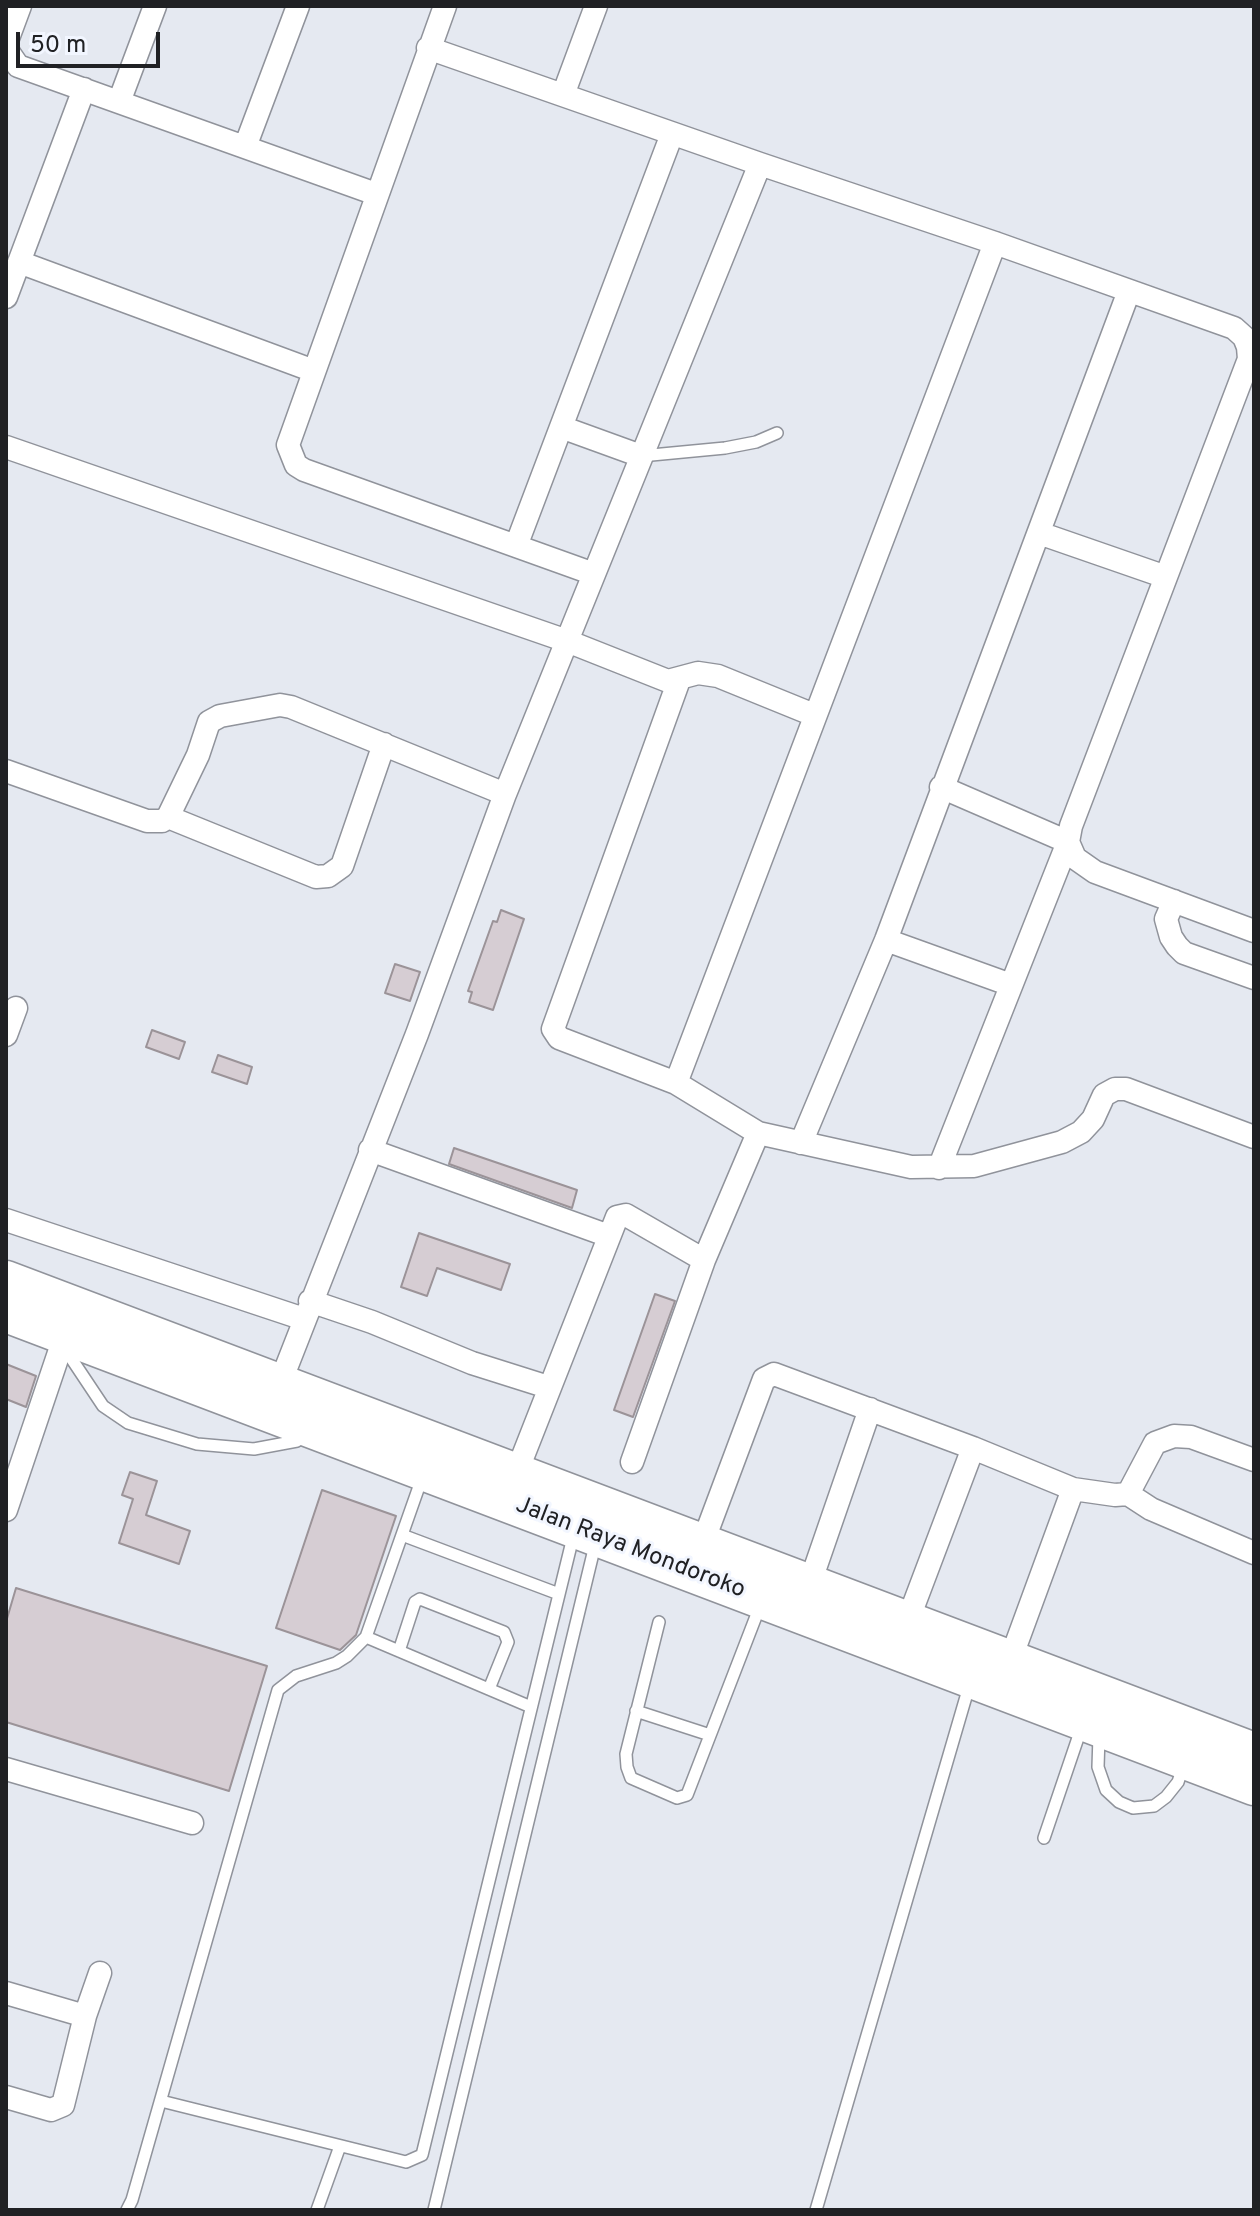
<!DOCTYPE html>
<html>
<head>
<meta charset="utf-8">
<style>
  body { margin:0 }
  #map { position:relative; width:1260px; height:2216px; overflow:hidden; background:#e5e9f1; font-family:Overpass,sans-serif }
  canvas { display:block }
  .frame { position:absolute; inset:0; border:8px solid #202124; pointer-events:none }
  .scale { position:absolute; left:16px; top:32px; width:144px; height:36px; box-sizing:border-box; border:4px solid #202124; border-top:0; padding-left:10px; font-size:24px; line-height:28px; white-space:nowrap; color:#202124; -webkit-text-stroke:6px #f2f6ff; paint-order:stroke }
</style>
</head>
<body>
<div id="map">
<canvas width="1260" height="2216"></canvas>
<div class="frame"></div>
<div class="scale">50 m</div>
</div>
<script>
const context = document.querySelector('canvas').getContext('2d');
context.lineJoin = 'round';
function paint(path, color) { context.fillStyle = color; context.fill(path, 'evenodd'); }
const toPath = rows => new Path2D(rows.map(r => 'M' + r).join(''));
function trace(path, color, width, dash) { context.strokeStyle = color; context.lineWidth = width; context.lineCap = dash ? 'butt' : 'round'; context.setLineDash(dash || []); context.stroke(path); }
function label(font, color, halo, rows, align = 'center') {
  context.font = font + ' Overpass,sans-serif'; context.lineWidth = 6; context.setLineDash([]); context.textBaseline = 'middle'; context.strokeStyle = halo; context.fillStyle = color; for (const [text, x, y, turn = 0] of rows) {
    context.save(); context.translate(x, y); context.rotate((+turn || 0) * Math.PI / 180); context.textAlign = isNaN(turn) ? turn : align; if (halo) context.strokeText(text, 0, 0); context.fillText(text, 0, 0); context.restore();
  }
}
const building = toPath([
  [501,910,524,919,493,1010,469,1002,472,992,468,991,493,921,497,922,501,910],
  [395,964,420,972,410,1001,385,993,395,964],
  [152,1030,185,1042,179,1059,146,1047,152,1030],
  [218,1055,252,1067,247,1084,212,1072,218,1055],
  [454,1148,577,1190,572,1208,449,1164,454,1148],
  [419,1233,510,1264,501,1290,437,1268,427,1296,401,1287,419,1233],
  [655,1294,675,1301,633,1417,614,1410,655,1294],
  [6,1364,36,1376,26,1407,6,1399,6,1364],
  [130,1472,157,1481,146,1515,190,1531,179,1564,119,1543,133,1499,122,1495,130,1472],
  [322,1490,396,1516,356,1635,340,1650,276,1628,322,1490],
  [16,1588,267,1666,229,1791,6,1722,6,1622,16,1588]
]);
paint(building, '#d6cdd3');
trace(building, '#9b9398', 2);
const lane = toPath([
  [641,456,725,448,756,442,777,433],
  [63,1346,103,1406,128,1423,197,1444,254,1449,297,1441,306,1435],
  [402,1535,559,1594],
  [659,1622,626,1754,627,1767,631,1778,677,1798,687,1795,760,1606],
  [366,1637,531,1707],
  [399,1651,415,1602,420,1599,504,1632,508,1642,489,1689],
  [636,1711,710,1735],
  [1099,1736,1098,1767,1106,1790,1119,1802,1133,1808,1154,1806,1166,1797,1178,1782,1184,1764],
  [1044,1838,1082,1726],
  [161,2101,406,2162,422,2155,574,1533],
  [127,2210,132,2200,278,1690,296,1676,336,1663,347,1656,366,1637,422,1478],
  [317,2210,340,2146],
  [434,2210,596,1541],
  [816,2210,970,1683]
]);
const street = toPath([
  [20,6,7,41,7,50,18,66,376,194],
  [445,6,288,445,296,465,304,470,594,574],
  [428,48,760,164,995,243,1234,328,1244,337,1248,347,1249,359,1071,826,1068,842,1075,858,1095,872,1254,931],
  [563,95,596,6],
  [119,102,155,6],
  [245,147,298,6],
  [995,243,676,1083,758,1133,911,1167,974,1166,1062,1142,1081,1132,1093,1119,1104,1095,1115,1089,1126,1089,1254,1137],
  [19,262,314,371],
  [6,297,84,89],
  [561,427,641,456],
  [6,447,567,641,668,681,698,673,718,676,814,715],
  [1039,533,1166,577],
  [516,546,672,134],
  [6,771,147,821,162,821,168,817,198,755,209,722,220,716,280,705,291,707,505,794],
  [168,817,316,877,328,876,342,866,384,744],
  [1174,901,1166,919,1171,937,1177,946,1184,953,1254,978],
  [886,940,1011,985],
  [6,1035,16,1008],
  [676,1083,559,1038,553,1029,679,680],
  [801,1143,886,940,1129,291],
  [370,1150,609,1236],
  [939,1168,1068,842,941,787],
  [6,1220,304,1319],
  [310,1301,372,1322,472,1363,548,1387],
  [277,1391,417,1034,505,794,760,164],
  [632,1462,704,1260,758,1133],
  [512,1484,617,1217,626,1215,704,1260],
  [1073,1489,1115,1495,1128,1494,1155,1443,1174,1436,1191,1437,1254,1460],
  [1128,1494,1151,1509,1254,1553],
  [6,1510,68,1326],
  [703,1542,764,1379,774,1374,973,1448,1073,1489,1007,1669],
  [810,1583,870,1409],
  [908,1620,973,1448],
  [6,1769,192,1823],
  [6,1993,85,2016,63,2105,51,2110,6,2097],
  [85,2016,100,1973]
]);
const highway = toPath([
  [6,1280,1254,1752],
  [6,1313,1254,1786]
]);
trace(lane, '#90939b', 14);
trace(street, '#90939b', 25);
trace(highway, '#90939b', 41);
trace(lane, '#fff', 11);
trace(street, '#fff', 22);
trace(highway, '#fff', 38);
label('24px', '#202124', '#f2f6ff', [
  ["Jalan Raya Mondoroko",630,1549,21]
]);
</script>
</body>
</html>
